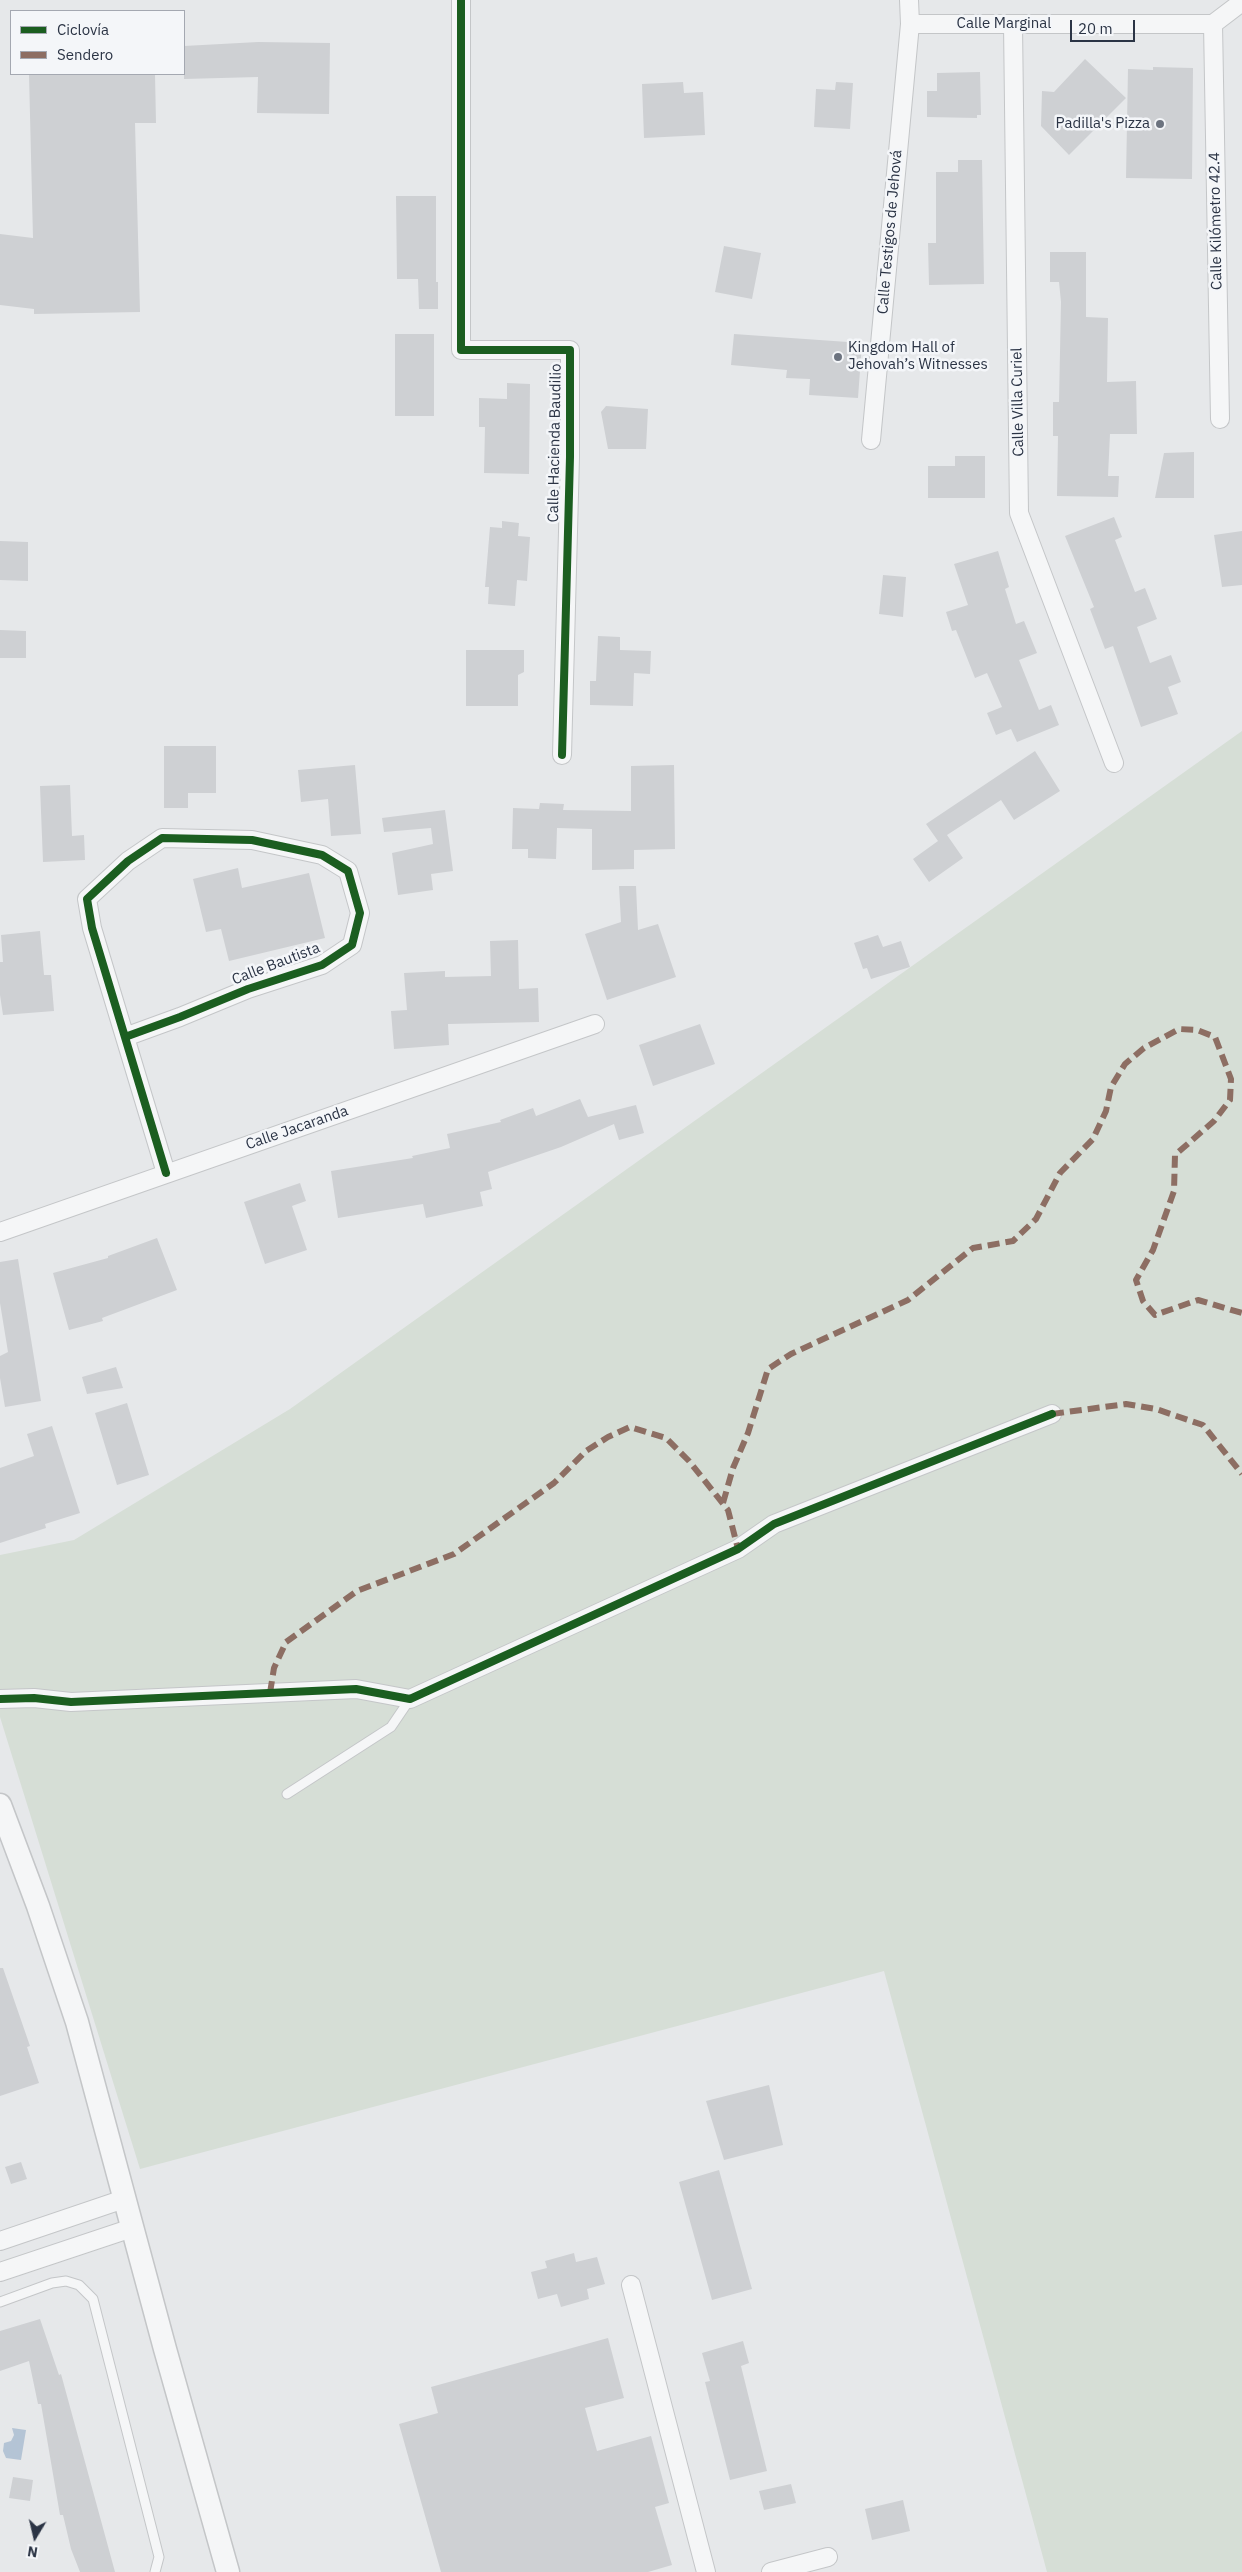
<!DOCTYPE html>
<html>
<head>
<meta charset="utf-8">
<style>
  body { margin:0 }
  #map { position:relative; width:1242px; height:2572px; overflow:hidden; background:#e6e8ea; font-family:"IBM Plex Sans",sans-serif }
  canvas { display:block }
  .legend { position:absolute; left:10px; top:10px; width:175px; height:65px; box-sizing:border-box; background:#f4f6f9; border:1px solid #a4a8b1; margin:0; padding:6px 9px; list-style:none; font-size:15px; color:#2b3445 }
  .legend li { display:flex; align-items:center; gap:10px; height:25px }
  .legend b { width:25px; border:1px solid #a4a8b1 }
  .north { position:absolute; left:10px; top:2512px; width:50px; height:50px; -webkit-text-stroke:4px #f4f6f9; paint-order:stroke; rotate:189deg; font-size:14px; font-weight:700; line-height:20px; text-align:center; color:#2b3445 }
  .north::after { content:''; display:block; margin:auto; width:18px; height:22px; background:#2b3445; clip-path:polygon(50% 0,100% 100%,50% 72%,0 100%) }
  .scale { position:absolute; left:1070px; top:20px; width:65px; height:22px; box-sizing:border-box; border:2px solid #2b3445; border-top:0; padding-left:6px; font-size:15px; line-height:18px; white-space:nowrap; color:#2b3445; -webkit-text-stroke:4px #f4f6f9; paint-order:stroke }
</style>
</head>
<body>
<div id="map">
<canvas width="1242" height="2572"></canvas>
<ul class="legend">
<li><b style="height:6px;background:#1b5e20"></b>Ciclovía</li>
<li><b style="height:6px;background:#8d6e63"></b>Sendero</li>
</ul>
<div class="north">N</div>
<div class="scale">20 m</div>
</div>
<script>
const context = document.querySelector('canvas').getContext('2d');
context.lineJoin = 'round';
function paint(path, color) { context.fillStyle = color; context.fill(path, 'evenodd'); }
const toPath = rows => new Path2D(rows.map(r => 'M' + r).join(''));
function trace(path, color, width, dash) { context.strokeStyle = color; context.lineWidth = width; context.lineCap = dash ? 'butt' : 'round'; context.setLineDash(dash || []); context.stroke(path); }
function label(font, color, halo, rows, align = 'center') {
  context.font = font + ' "IBM Plex Sans",sans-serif'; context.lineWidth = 5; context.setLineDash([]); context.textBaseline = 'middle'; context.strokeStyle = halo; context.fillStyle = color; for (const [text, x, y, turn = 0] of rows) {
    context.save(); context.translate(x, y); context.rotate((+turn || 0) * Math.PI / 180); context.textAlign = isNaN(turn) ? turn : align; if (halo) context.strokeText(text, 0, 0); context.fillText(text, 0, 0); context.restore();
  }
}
paint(toPath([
  [1242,731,1242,2572,1047,2572,884,1971,140,2169,0,1717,0,1555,74,1540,290,1409]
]), '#d6ded6');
paint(toPath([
  [12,2428,26,2430,21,2460,6,2458,3,2451,4,2443,11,2441,14,2435]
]), '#b4c4d5');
paint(toPath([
  [258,42,330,43,329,114,257,113,258,77,184,79,184,46],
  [1085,59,1126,98,1069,155,1041,126,1042,91,1054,92],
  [1153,67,1193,68,1192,179,1126,178,1128,69,1153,70],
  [980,72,981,115,977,115,977,118,927,117,927,91,937,91,937,73],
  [29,74,155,74,156,123,135,123,140,312,34,314,34,309,0,305,0,234,33,238],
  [683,82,684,93,703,92,705,135,644,138,642,84],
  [836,82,853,83,850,129,814,127,816,89,835,90],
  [958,160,982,160,984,284,929,285,928,243,936,243,936,172,958,172],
  [396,196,436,196,436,282,438,282,438,309,419,309,418,279,397,279],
  [724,246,761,253,752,299,715,292],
  [1050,252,1086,252,1086,317,1108,318,1107,382,1136,381,1137,434,1110,434,1108,476,1119,476,1118,497,1057,496,1058,436,1053,436,1053,402,1059,402,1061,302,1059,282,1050,282],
  [395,334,434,334,434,416,395,416],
  [734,334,862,343,858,398,809,395,810,379,786,378,787,370,731,365],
  [507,383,530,384,529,474,484,473,485,427,479,427,479,398,507,399],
  [606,406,648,409,646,449,608,449,601,412],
  [1194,452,1194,498,1155,498,1164,453],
  [955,456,985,456,985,498,928,498,928,466,955,466],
  [1114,517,1122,537,1115,540,1135,592,1145,588,1157,619,1137,627,1150,663,1171,655,1181,682,1168,687,1178,714,1141,727,1113,646,1105,649,1090,609,1094,607,1065,536],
  [502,521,519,523,518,536,530,537,527,581,517,580,515,606,488,604,489,587,485,587,490,527,502,528],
  [1242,531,1242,585,1222,587,1214,535],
  [0,541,28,542,28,581,0,580],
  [998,551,1009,587,1005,589,1016,624,1024,621,1037,653,1019,660,1039,710,1051,705,1059,725,1017,742,1011,729,996,735,987,713,1002,707,987,673,975,678,956,630,952,631,946,612,968,605,954,564],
  [883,575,906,577,903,617,879,614],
  [0,630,26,631,26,658,0,658],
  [598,636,620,637,620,650,651,651,650,674,634,673,633,706,590,705,590,681,596,681],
  [466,650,524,650,524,672,518,675,518,706,466,706],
  [164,746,216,746,216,793,188,793,188,808,164,808],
  [1035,751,1060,791,1014,820,1001,800,947,835,963,858,929,882,913,859,938,841,926,824],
  [355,765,361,834,331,836,328,799,301,802,298,770],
  [674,765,675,849,634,850,634,869,592,870,592,829,557,828,556,859,528,858,528,849,512,849,513,808,539,809,540,803,564,804,563,810,631,811,631,766],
  [70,785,72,836,84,835,85,860,43,862,40,786],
  [445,810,453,871,431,874,433,890,398,895,392,853,433,844,431,828,384,832,382,818],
  [238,868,242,888,309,873,325,938,229,961,221,929,206,932,193,879],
  [619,886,636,886,638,930,658,924,676,977,607,1000,585,934,621,922],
  [40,931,44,975,51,975,54,1011,3,1015,0,995,0,962,3,962,1,935],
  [878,935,883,947,901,941,910,967,871,979,867,968,863,969,854,943],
  [518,940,519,989,538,988,539,1022,448,1024,449,1045,394,1049,391,1011,407,1010,404,973,445,971,445,977,491,976,490,941],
  [700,1024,715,1064,653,1086,639,1045],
  [580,1099,588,1117,636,1105,644,1133,619,1140,614,1124,561,1147,488,1172,492,1189,480,1192,483,1206,426,1218,423,1204,338,1218,331,1171,413,1158,412,1156,450,1148,447,1134,501,1122,500,1120,533,1108,536,1116],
  [300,1183,306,1201,292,1206,307,1250,265,1264,244,1202],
  [157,1238,177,1290,102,1318,103,1321,69,1330,53,1273,108,1258,108,1256],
  [18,1259,41,1401,5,1407,0,1378,0,1356,8,1352,0,1303,0,1262],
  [116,1367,123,1388,87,1394,82,1377],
  [127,1403,149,1475,117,1485,95,1413],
  [52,1426,80,1513,45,1524,46,1528,0,1543,0,1468,34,1456,27,1434],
  [0,1968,3,1968,30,2046,27,2047,39,2083,0,2096],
  [769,2085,783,2145,724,2160,706,2101],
  [21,2162,27,2179,11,2184,5,2167],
  [719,2170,752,2289,712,2300,679,2182],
  [574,2253,576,2262,597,2257,605,2284,587,2289,589,2299,561,2307,557,2294,538,2299,531,2272,547,2268,545,2261],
  [40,2319,59,2375,61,2374,115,2572,80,2572,71,2549,63,2515,60,2515,41,2404,38,2404,29,2361,0,2371,0,2331],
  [608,2338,624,2398,585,2408,597,2451,651,2436,669,2503,655,2507,672,2565,648,2572,441,2572,399,2424,438,2413,431,2387],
  [743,2341,749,2363,741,2366,767,2471,730,2480,705,2382,710,2381,702,2353],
  [13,2477,33,2480,30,2501,9,2498],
  [791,2484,796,2503,764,2510,759,2491],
  [903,2500,910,2531,872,2540,865,2509]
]), '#ced0d3');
const service = toPath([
  [287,1794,391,1727,410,1699],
  [0,2302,52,2283,66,2281,79,2285,93,2299,159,2557,155,2572]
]);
const minor = toPath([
  [461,0,461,350,570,350,570,457,562,755],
  [910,24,1213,24,1242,2],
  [1013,24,1019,513,1114,763],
  [1213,24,1220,419],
  [871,440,910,24,909,0],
  [125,1037,180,1017,248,989,322,965,352,945,360,913,348,871,322,855,252,840,162,838,128,861,87,899,92,928,166,1173],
  [0,1232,595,1024],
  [0,1699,34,1698,71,1702,356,1689,410,1699,738,1549,774,1524,1052,1414],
  [0,2241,124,2199],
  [0,2272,132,2228],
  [631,2285,706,2572],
  [771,2572,828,2557]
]);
const tertiary = toPath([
  [0,1805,38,1906,77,2022,165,2349,228,2572]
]);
trace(service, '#c4c6c8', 11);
trace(minor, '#c4c6c8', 20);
trace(tertiary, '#c4c6c8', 25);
trace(service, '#f5f6f7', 9);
trace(minor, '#f5f6f7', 18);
trace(tertiary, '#f5f6f7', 22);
trace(toPath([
  [1052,1414,1126,1404,1156,1409,1203,1425,1242,1474],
  [723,1503,733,1468,748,1433,768,1369,791,1354,908,1300,973,1248,1013,1241,1036,1219,1060,1173,1093,1139,1106,1111,1111,1087,1125,1064,1144,1048,1179,1029,1197,1030,1215,1037,1231,1079,1230,1100,1214,1121,1175,1155,1174,1191,1153,1250,1136,1280,1143,1301,1155,1315,1198,1300,1242,1313],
  [270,1693,274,1668,286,1642,357,1591,454,1554,554,1483,586,1451,608,1437,630,1427,666,1438,689,1461,728,1510,738,1549]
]), '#8d6e63', 6, [12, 6]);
trace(toPath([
  [461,0,461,350,570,350,570,457,562,755],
  [125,1037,180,1017,248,989,322,965,352,945,360,913,348,871,322,855,252,840,162,838,128,861,87,899,92,928,166,1173],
  [0,1699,34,1698,71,1702,356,1689,410,1699,738,1549,774,1524,1052,1414]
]), '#1b5e20', 8);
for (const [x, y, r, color] of [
  [1160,124,5,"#6c737f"],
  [838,357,5,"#6c737f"]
]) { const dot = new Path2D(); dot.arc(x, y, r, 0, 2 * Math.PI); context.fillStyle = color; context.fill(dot); trace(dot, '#f4f6f9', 2); }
label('15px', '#2b3445', '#f4f6f9', [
  ["Calle Marginal",1004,24],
  ["Calle Kilómetro 42.4",1216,221,-91],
  ["Calle Testigos de Jehová",890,232,-85],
  ["Calle Villa Curiel",1018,402,-91],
  ["Calle Hacienda Baudilio",555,443,-89],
  ["Calle Bautista",276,964,-21],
  ["Calle Jacaranda",297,1128,-19]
]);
label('15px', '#2b3445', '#f4f6f9', [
  ["Padilla's Pizza",1150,124],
  ["Kingdom Hall of",848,348,"left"],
  ["Jehovah’s Witnesses",848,365,"left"]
], 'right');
</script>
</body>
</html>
